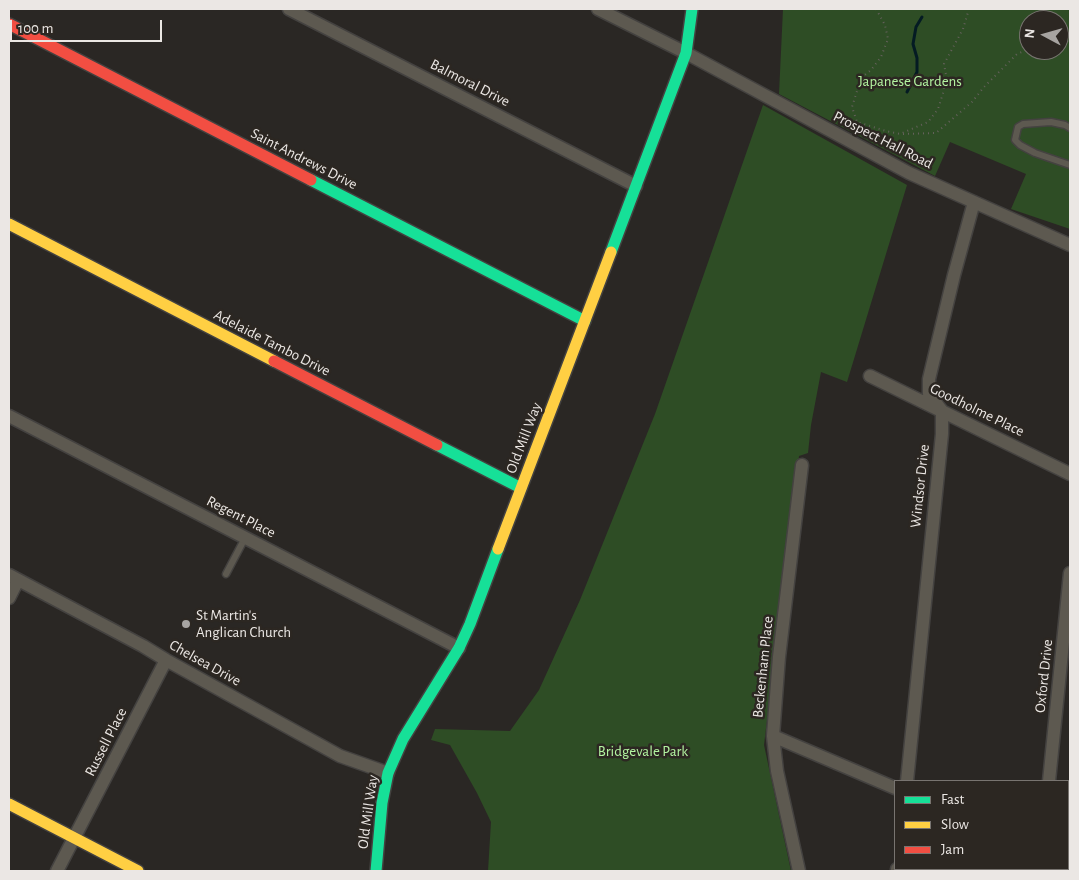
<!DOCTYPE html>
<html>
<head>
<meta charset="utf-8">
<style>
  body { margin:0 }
  #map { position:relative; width:1079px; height:880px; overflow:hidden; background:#2a2724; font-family:"Alegreya Sans",sans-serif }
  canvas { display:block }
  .frame { position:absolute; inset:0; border:10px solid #ebe7e4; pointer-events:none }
  .legend { position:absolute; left:894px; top:780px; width:175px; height:90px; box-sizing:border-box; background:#2c2722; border:1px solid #787470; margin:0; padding:6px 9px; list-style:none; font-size:15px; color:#ebe7e4 }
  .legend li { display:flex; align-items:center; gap:10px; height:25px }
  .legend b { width:25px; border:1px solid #787470 }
  .north { position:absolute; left:1019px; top:10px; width:50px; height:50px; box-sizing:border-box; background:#2c2722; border:1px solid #787470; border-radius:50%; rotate:276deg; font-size:14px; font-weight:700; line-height:20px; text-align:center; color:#ebe7e4 }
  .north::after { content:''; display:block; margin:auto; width:18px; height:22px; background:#a7a4a1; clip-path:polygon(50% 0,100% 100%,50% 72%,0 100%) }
  .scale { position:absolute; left:10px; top:20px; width:152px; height:22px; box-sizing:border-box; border:2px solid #ebe7e4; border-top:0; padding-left:6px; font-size:15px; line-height:18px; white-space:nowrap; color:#ebe7e4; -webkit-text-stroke:4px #2c2722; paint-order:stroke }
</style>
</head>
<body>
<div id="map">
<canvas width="1079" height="880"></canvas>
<div class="frame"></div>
<ul class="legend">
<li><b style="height:6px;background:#16e098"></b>Fast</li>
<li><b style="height:6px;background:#ffcf43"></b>Slow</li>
<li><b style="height:6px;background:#f24e42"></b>Jam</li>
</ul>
<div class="north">N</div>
<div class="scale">100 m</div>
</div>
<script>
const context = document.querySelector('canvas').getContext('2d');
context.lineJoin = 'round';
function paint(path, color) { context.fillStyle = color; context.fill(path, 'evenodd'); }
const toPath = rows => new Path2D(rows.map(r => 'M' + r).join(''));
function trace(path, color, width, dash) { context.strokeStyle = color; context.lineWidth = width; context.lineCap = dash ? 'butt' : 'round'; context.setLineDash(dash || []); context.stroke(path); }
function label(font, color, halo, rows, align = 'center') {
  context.font = font + ' "Alegreya Sans",sans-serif'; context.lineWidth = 5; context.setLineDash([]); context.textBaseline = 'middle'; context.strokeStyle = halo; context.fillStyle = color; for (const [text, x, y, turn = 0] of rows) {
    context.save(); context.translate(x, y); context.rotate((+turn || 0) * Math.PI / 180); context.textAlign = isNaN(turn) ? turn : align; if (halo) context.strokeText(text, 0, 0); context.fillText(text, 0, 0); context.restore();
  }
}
paint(toPath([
  [783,9,1070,9,1070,229,1011,209,1026,174,950,142,935,176,779,94],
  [1029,20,1059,20,1059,50,1029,50],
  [763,105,907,185,847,382,821,372,811,425,808,453,799,456,764,745,791,871,488,871,491,822,477,793,450,745,431,740,435,729,510,731,539,690,580,600,655,414]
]), '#2e4d25');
trace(toPath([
  [907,92,917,72,917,58,913,44,916,27,922,17]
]), '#041b23', 3);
const lane = toPath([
  [1070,128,1065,125,1051,122,1023,124,1018,127,1015,140,1020,145,1035,153,1070,165],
  [226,574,245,538]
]);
const street = toPath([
  [289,9,636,186],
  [598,9,686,53,909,173,1070,245],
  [870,376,1070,474],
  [9,416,459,648],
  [9,575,143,646,166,660,340,756,388,773],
  [9,598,18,580],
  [773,736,895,788],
  [907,781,942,434,942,411,929,394,929,379,954,275,974,202],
  [1049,781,1070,573],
  [1068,864,1070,865],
  [57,871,166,660],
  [799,871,777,771,773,736,779,657,802,465],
  [897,871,897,869],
  [1040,871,1040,869]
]);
const fast = toPath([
  [311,180,585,321],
  [611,252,686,53,692,9],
  [437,445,521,488],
  [376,871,382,803,388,773,403,739,459,648,470,624,498,549]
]);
const slow = toPath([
  [9,224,274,361],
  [498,549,611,252],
  [9,804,138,871]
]);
const jam = toPath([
  [9,24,311,180],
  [274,361,437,445]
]);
trace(lane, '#444240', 9);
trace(street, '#444240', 15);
trace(fast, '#444240', 14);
trace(slow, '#444240', 14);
trace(jam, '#444240', 14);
trace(toPath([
  [876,9,885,25,888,39,881,57,871,70,861,78,852,107,857,122,886,131,900,134,928,122,938,109,944,90,946,75,944,64,963,29,969,9],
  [1059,44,1070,41],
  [903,134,936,133,972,102,984,87,1017,54,1029,49]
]), '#64615b', 2, [1, 4]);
trace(lane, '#5d5950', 6);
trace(street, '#5d5950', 12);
trace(fast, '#16e098', 11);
trace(slow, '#ffcf43', 11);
trace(jam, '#f24e42', 11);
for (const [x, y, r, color] of [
  [186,624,5,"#a7a4a1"]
]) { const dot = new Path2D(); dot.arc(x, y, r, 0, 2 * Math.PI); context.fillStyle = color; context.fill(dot); trace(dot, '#2c2722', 2); }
label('15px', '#b3f4a1', '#2c2722', [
  ["Japanese Gardens",910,81],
  ["Bridgevale Park",643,751]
]);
label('15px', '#ebe7e4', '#2c2722', [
  ["Balmoral Drive",470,83,27],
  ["Prospect Hall Road",883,140,27],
  ["Saint Andrews Drive",304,159,27],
  ["Adelaide Tambo Drive",272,343,27],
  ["Goodholme Place",977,410,26],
  ["Old Mill Way",524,438,-69],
  ["Windsor Drive",920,486,-84],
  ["Regent Place",241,517,27],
  ["Chelsea Drive",205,663,29],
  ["Beckenham Place",763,667,-84],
  ["Oxford Drive",1044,676,-84],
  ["Russell Place",106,742,-63],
  ["Old Mill Way",368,812,-82]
]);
label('15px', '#ebe7e4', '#2c2722', [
  ["St Martin's",196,615],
  ["Anglican Church",196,632]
], 'left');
</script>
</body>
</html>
